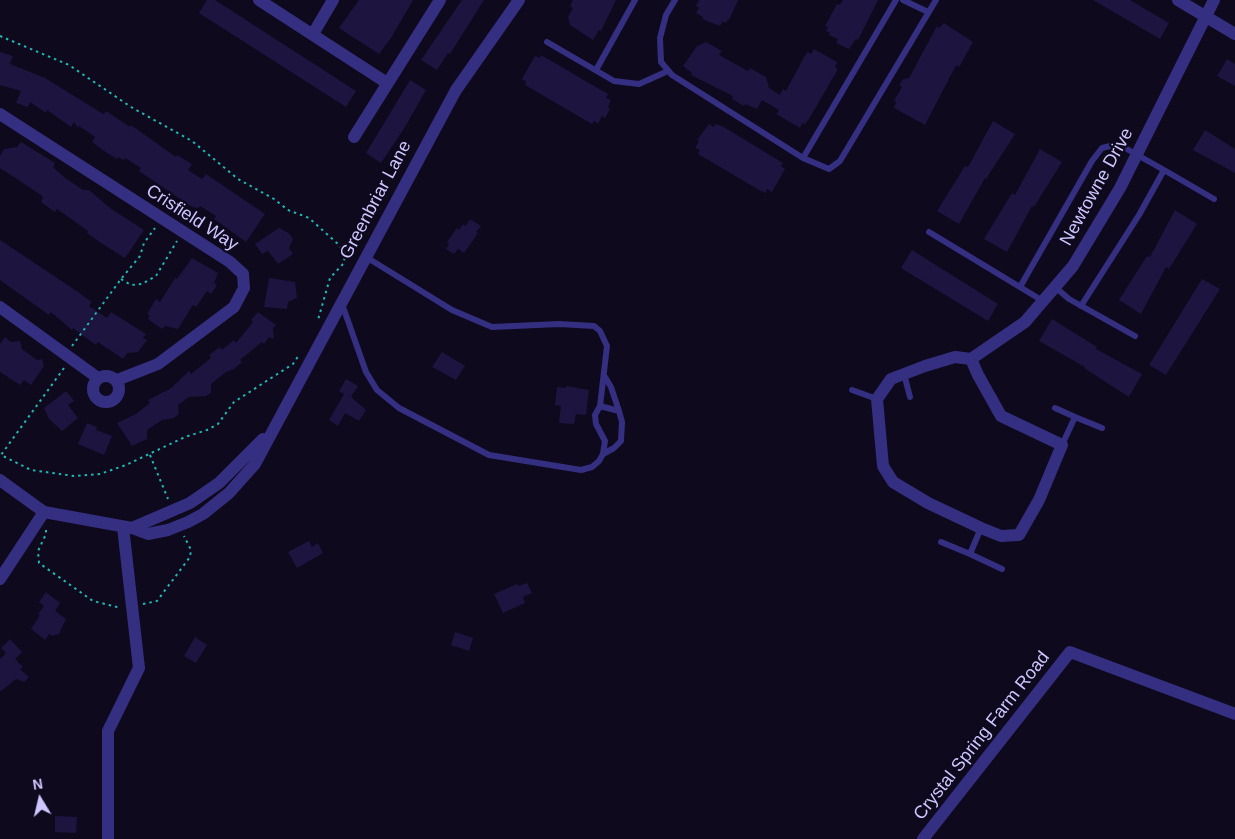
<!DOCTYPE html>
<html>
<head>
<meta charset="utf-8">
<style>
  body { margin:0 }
  #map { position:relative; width:1235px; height:839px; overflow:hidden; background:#0e091d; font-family:Arial,sans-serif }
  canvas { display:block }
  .north { position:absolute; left:15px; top:774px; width:50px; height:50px; -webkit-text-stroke:4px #0e091d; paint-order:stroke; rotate:351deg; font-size:14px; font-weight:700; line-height:20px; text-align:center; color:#cec6ff }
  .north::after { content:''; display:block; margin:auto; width:18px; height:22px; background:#cec6ff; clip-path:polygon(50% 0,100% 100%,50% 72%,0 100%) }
</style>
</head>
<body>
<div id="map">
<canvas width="1235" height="839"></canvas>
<div class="north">N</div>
</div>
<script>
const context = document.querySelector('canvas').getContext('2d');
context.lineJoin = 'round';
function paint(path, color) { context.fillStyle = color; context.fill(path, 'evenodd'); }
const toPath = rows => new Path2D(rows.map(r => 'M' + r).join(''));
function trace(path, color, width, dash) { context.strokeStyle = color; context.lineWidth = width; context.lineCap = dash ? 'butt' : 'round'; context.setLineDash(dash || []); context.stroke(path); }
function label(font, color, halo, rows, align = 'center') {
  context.font = font + ' Arial,sans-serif'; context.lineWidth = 4.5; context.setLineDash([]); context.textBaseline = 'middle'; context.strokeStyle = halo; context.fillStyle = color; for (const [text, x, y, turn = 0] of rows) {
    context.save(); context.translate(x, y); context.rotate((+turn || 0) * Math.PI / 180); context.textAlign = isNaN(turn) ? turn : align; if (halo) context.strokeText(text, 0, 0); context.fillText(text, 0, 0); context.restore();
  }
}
paint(toPath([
  [207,0,215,0,356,91,346,107,199,13],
  [359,0,413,0,391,38,379,54,339,28],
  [462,0,484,0,450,54,448,53,437,70,421,60],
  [573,0,616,0,601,31,599,30,593,40,570,25,568,17,573,8,570,6],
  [699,0,738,0,730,18,725,23,723,21,720,26,702,19,703,17,696,13,699,8,696,6],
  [843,0,878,0,858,40,856,39,849,49,836,43,838,39,829,35,830,33,826,31,828,27,825,26,837,4,840,5],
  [1093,0,1130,0,1169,23,1160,39],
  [944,23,973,42,959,67,957,65,953,71,925,125,894,108,896,102,894,101,902,87,899,85,903,79,909,78,937,26,939,28],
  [706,42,722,51,719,55,748,71,750,68,766,77,769,88,780,95,783,89,786,91,804,57,808,52,811,54,814,49,837,62,835,67,838,69,809,119,805,124,802,123,800,128,776,114,779,110,762,100,757,109,745,104,744,106,732,99,733,96,691,75,692,73,683,66,697,46],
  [0,52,13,56,10,64,45,78,100,112,104,114,106,111,130,127,131,125,176,157,177,155,192,164,188,170,202,179,206,174,265,214,246,242,214,219,216,216,200,206,199,208,192,207,139,171,141,168,125,158,124,160,118,157,117,159,107,153,92,142,95,137,79,126,78,128,74,122,71,127,47,110,46,113,30,102,28,107,16,103,21,91,0,85],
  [541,55,608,94,606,98,611,100,608,107,610,109,605,118,602,116,598,124,594,121,592,124,525,85,526,82,522,79,535,56,540,58],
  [1227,59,1235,64,1235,86,1217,76],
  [410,80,426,90,405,127,381,163,366,153],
  [993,121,1015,134,986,179,985,178,959,224,937,211,965,166,968,167],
  [709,124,714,127,715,124,722,126,783,163,781,166,785,169,772,192,767,189,766,193,759,190,698,154,700,150,695,148,699,141,697,140],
  [1205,130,1235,149,1235,173,1193,150],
  [21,142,55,163,53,167,64,177,83,190,89,190,110,208,144,230,125,258,101,243,87,233,88,231,57,209,55,212,41,202,43,198,41,195,0,168,0,156,4,149,17,147],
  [1040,149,1062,162,1034,207,1032,206,1007,252,984,239,1012,193,1015,195],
  [1175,210,1197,224,1169,269,1166,267,1141,314,1119,300,1147,256,1150,257],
  [470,219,481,226,476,232,478,233,464,253,458,249,454,254,446,249,449,244,447,242,457,228,459,230,463,224,466,226],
  [279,228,290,234,293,239,289,248,293,254,278,264,268,251,262,254,255,244],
  [0,240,78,292,92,302,89,306,107,318,111,312,146,334,143,338,147,340,138,352,127,353,123,359,98,342,96,345,73,328,72,330,51,312,49,315,0,280],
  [912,250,998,304,988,321,901,268],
  [192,258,218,273,214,283,217,285,211,294,207,291,196,307,193,305,178,329,165,326,162,329,148,319,150,316,147,314,156,299,160,302,175,278,177,279],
  [269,278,295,282,297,298,288,302,287,309,264,307],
  [1202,279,1220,289,1166,375,1149,365],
  [258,312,276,325,273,328,274,339,269,337,264,344,262,342,240,360,242,362,234,369,226,372,211,384,211,393,206,396,189,397,178,405,179,414,174,418,162,420,147,430,147,439,132,446,117,423,136,414,150,403,148,400,170,389,189,371,191,374,211,358,209,355,220,347,222,350,234,340,236,343,253,322,251,320],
  [1052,319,1097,347,1096,349,1142,374,1129,397,1084,368,1085,367,1039,341],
  [5,337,11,342,20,341,22,349,37,360,42,359,44,366,31,385,24,380,20,385,0,372,0,344],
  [442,352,465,366,456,380,432,367],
  [346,379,358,386,351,397,366,410,359,421,345,413,338,426,329,420,344,394,339,391],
  [566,386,589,390,586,415,576,414,574,424,559,423,561,406,555,405,557,387,566,388],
  [66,391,74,401,68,405,78,418,62,431,49,419,44,408],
  [87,423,97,427,96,430,112,436,104,455,78,444],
  [309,541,312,547,318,543,323,553,297,568,288,552],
  [527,583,532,593,523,597,525,603,503,613,494,594,517,584,518,586],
  [46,592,60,603,55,611,66,619,59,634,52,636,49,634,45,640,31,629,40,615,38,614,44,606,39,602],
  [455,632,473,638,469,651,451,645],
  [195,637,207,645,196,663,184,656],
  [10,639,22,652,15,659,23,667,20,669,29,677,24,682,16,679,0,692,0,659,6,653,1,648],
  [55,816,77,817,76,833,55,832]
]), '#1e1440');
trace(toPath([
  [0,36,69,65,131,107,192,141,238,179,274,199,288,210,309,218,338,244,345,253,344,263,330,278,318,320],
  [121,279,131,285,142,284,156,276,177,241],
  [72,346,121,279,140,256,144,243,155,228],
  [64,368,1,455,31,470,74,476,100,474,126,465,185,437,207,430,218,424,234,402,293,364,299,355],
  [150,455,168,499],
  [46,530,46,534,38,551,39,563,93,601,121,608],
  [143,604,157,601,190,557,191,550,184,536]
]), '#21b8b4', 2, [2.5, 4]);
trace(toPath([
  [675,0,666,15,660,38,661,62,672,75,803,158,829,169,840,161,936,0],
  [903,0,928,12],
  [547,42,614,81,639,84,668,71],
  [596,70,635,0],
  [803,158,896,0],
  [929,232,1043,301],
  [1020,287,1092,161,1102,148,1118,144,1164,170],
  [1055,287,1069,299,1135,336],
  [342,304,366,372,377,390,399,408,489,455,581,470,592,467,599,461,603,454,605,441,596,424,595,415,600,406,607,346,600,331,594,326,559,324,492,327,452,310,366,257],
  [1081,306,1139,215,1164,170,1214,199],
  [904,374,910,397],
  [852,390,877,399],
  [600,406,619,411,611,387,605,377],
  [1055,408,1075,417,1062,445],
  [1075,417,1102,428],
  [603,454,614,448,621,441,622,422,619,411],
  [941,542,970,554,981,528],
  [970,554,1002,569]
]), '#352f81', 6);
trace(toPath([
  [259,0,387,83],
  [1178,0,1235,34],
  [313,34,333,0],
  [0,114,230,262,243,274,244,288,234,307,158,364,117,380],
  [354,137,440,0],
  [0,307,98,378],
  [971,359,978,375,1001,416,1062,445,1039,500,1019,535,1001,536,981,528,928,503,893,482,883,466,877,399,891,379,925,366,955,357,971,359,1025,322,1073,266,1120,188,1214,0],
  '93 389a13 13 0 1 1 26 0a13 13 0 1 1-26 0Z',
  [0,480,44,512,132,528,148,534,168,530,188,522,203,514,229,493,255,464,456,90,519,0],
  [132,528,190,503,219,483,263,439],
  [0,579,44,512],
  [108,839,108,731,139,668,123,527],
  [923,839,1070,652,1235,714]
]), '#352f81', 12);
label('18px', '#cec6ff', '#0e091d', [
  ["Newtowne Drive",1097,187,-61],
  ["Greenbriar Lane",376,200,-62],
  ["Crisfield Way",192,218,33],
  ["Crystal Spring Farm Road",982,736,-52]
]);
</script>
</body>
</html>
